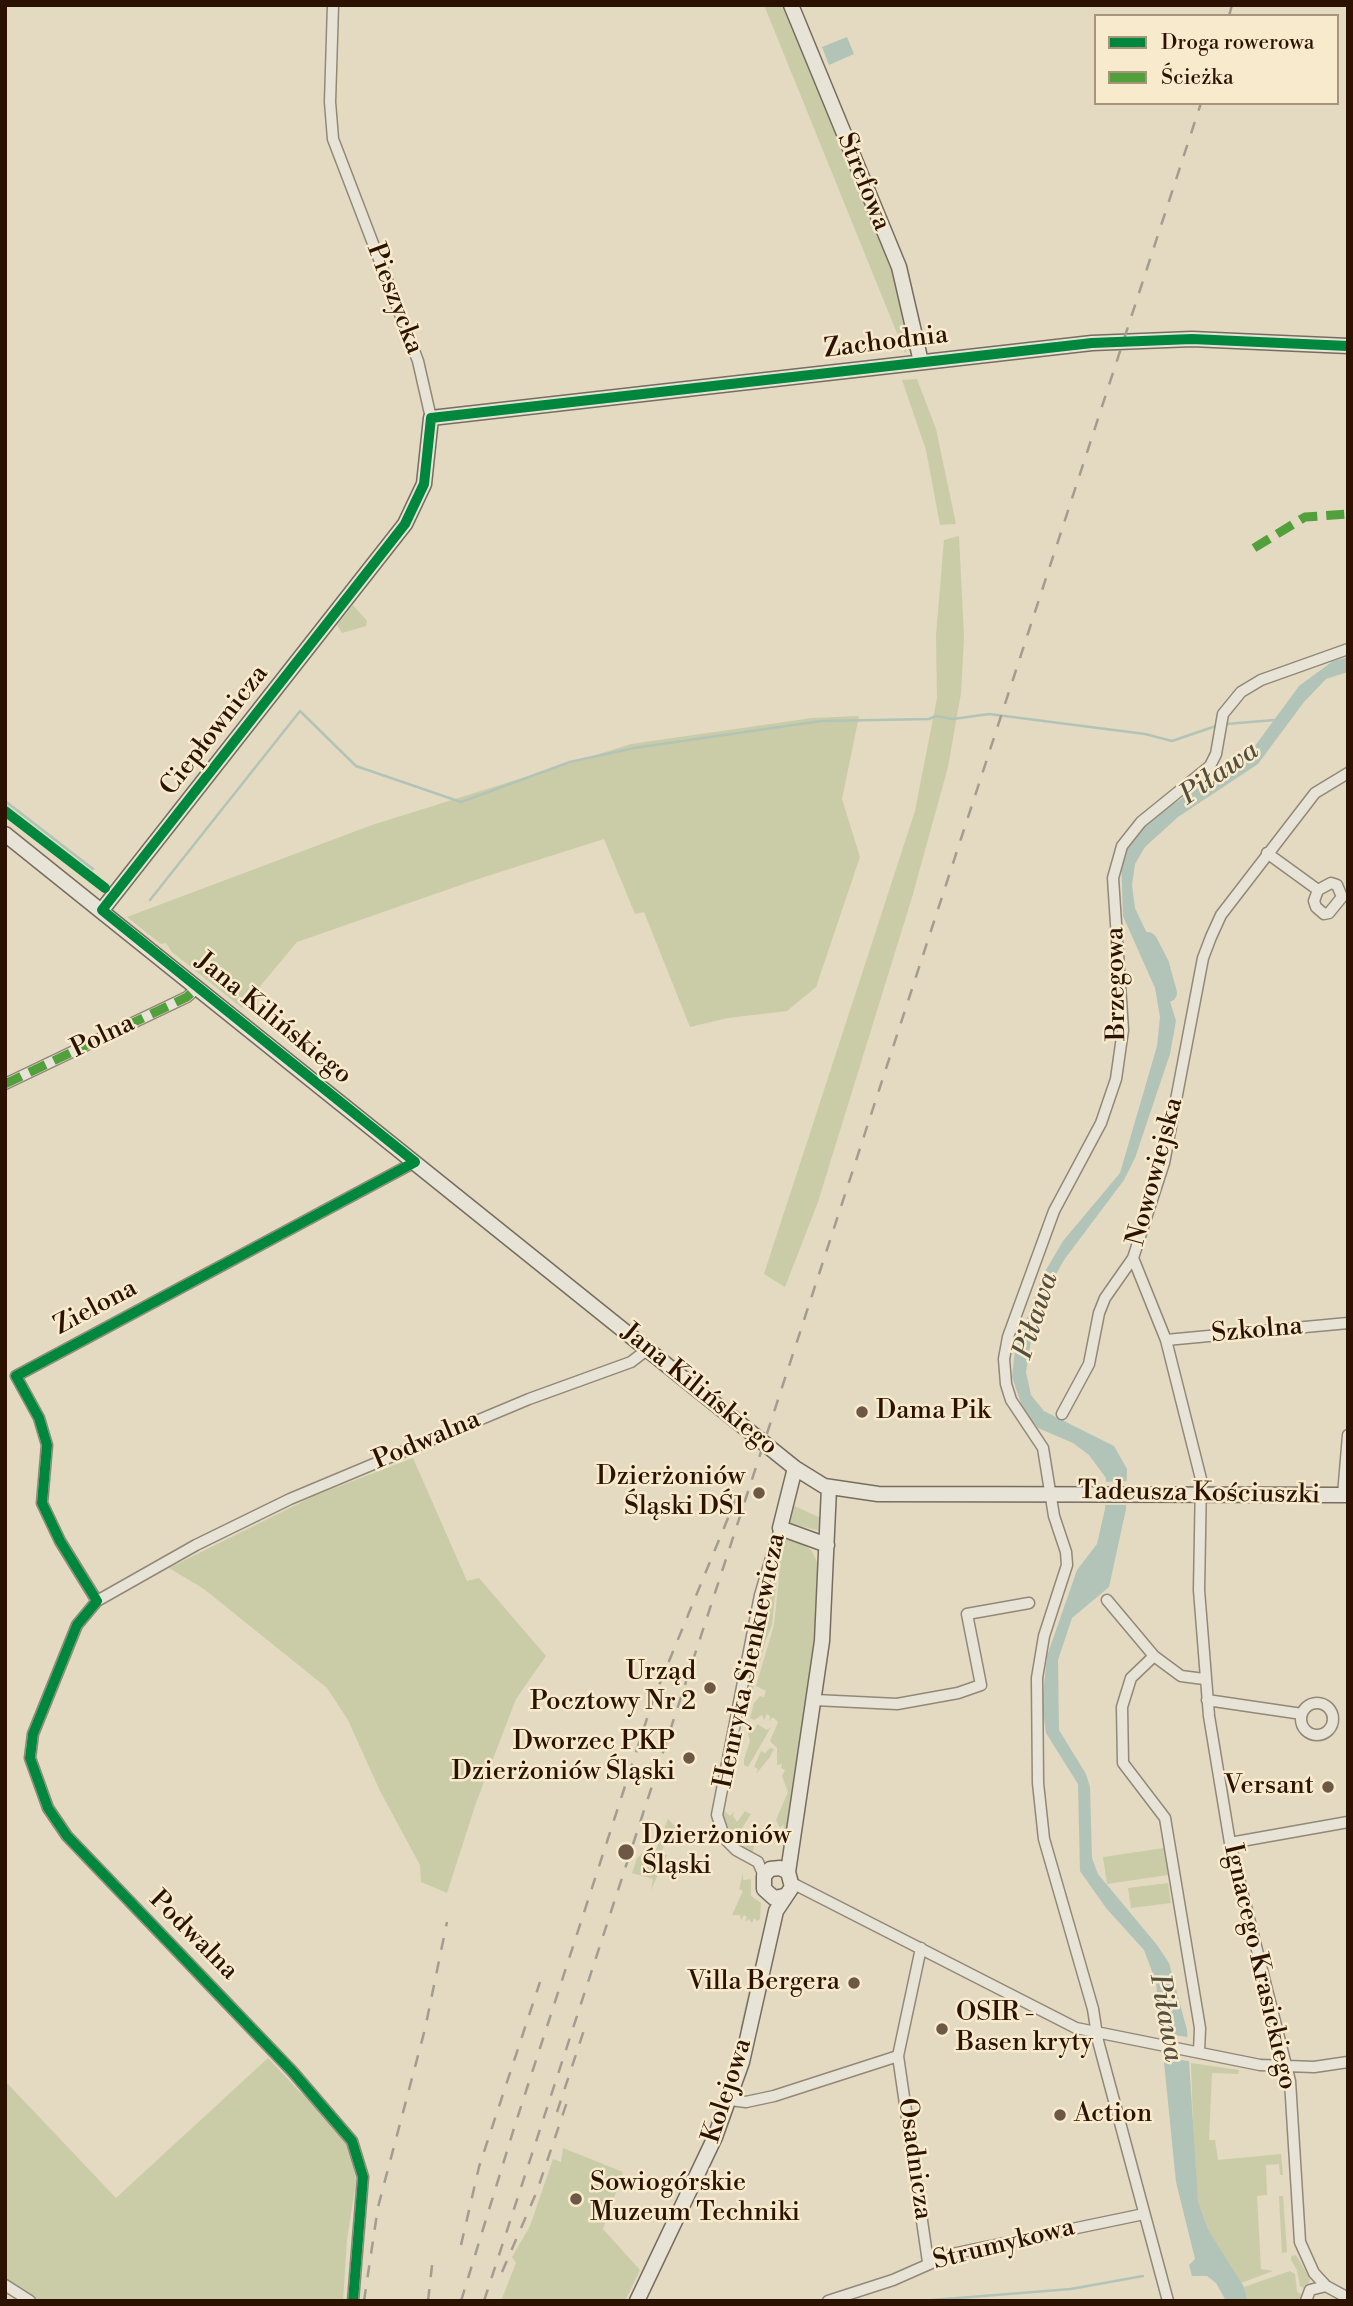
<!DOCTYPE html>
<html>
<head>
<meta charset="utf-8">
<style>
  body { margin:0 }
  #map { position:relative; width:1353px; height:2306px; overflow:hidden; background:#e4d9c1; font-family:"Libre Bodoni",serif }
  canvas { display:block }
  .frame { position:absolute; inset:0; border:7px solid #2c1301; pointer-events:none }
  .legend { position:absolute; left:1094px; top:14px; width:245px; height:91px; box-sizing:border-box; background:#f7eacd; border:2px solid #a6947b; margin:0; padding:9px 12px; list-style:none; font-size:21px; color:#2c1301 }
  .legend li { display:flex; align-items:center; gap:14px; height:35px }
  .legend b { width:35px; border:2px solid #a6947b }
</style>
</head>
<body>
<div id="map">
<canvas width="1353" height="2306"></canvas>
<div class="frame"></div>
<ul class="legend">
<li><b style="height:9px;background:#00873e"></b>Droga rowerowa</li>
<li><b style="height:9px;background:#51a03c"></b>Ścieżka</li>
</ul>
</div>
<script>
const context = document.querySelector('canvas').getContext('2d');
context.lineJoin = 'round';
function paint(path, color) { context.fillStyle = color; context.fill(path, 'evenodd'); }
const toPath = rows => new Path2D(rows.map(r => 'M' + r).join(''));
function trace(path, color, width, dash) { context.strokeStyle = color; context.lineWidth = width; context.lineCap = dash ? 'butt' : 'round'; context.setLineDash(dash || []); context.stroke(path); }
function label(font, color, halo, rows, align = 'center') {
  context.font = font + ' "Libre Bodoni",serif'; context.lineWidth = 5; context.setLineDash([]); context.textBaseline = 'middle'; context.strokeStyle = halo; context.fillStyle = color; for (const [text, x, y, turn = 0] of rows) {
    context.save(); context.translate(x, y); context.rotate((+turn || 0) * Math.PI / 180); context.textAlign = isNaN(turn) ? turn : align; if (halo) context.strokeText(text, 0, 0); context.fillText(text, 0, 0); context.restore();
  }
}
paint(toPath([
  [764,5,785,5,891,265,908,320,909,344,905,353],
  [917,379,936,429,956,524,940,525,926,450,902,380],
  [959,536,964,637,961,693,948,767,913,894,818,1202,785,1287,764,1274,915,811,937,698,936,635,944,540],
  [353,605,367,621,366,626,342,633,337,625],
  [859,716,842,799,860,857,816,987,787,1011,728,1018,690,1027,644,912,635,914,604,839,478,879,297,942,242,1008,172,952,166,943,161,944,127,917,372,825,631,744,812,718],
  [413,1458,467,1581,479,1578,546,1656,516,1699,476,1803,447,1893,421,1882,420,1865,380,1791,348,1720,327,1688,204,1589,169,1568,316,1495],
  [790,1504,821,1518,821,1531,787,1523],
  [787,1539,803,1544,812,1551,817,1562,818,1578,813,1667,788,1844,782,1840,784,1824,780,1828,776,1820,788,1792,782,1776,785,1770,781,1768,782,1764,777,1765,777,1748,770,1741,778,1722,773,1717,769,1721,770,1716,767,1714,764,1720,762,1715,754,1720,750,1718,754,1703,760,1696,764,1697,766,1691,756,1686,774,1625,780,1567,774,1566,780,1541],
  [773,1572,777,1577,772,1625,765,1642,751,1697,743,1715],
  [757,1724,767,1730,771,1727,748,1767,744,1765,744,1759,750,1741,748,1733,751,1727,755,1730],
  [770,1748,774,1749,770,1757,756,1774,758,1769,754,1767,761,1751,765,1753],
  [723,1810,730,1816,734,1812,733,1816,737,1822,745,1811,751,1814,742,1828,746,1832,752,1829,750,1839,755,1844,752,1853,729,1836,723,1819],
  [668,1819,678,1830,672,1838,668,1836,660,1855,667,1855,651,1890,653,1879,632,1873,637,1858,643,1853,654,1855],
  [1164,1848,1168,1875,1107,1884,1103,1857],
  [743,1873,743,1880,751,1879,751,1896,761,1903,760,1919,757,1921,754,1918,752,1923,749,1919,745,1922,747,1917,744,1915,741,1920,740,1915,732,1915,743,1891,739,1889],
  [1168,1883,1171,1903,1131,1908,1128,1888],
  [759,1945,759,1952,742,2031,740,2029],
  [268,2058,299,2091,330,2114,351,2150,356,2181,347,2240,343,2301,36,2301,5,2280,5,2081,116,2198],
  [1191,2063,1239,2070,1238,2074,1212,2073,1209,2140,1215,2140,1218,2160,1281,2154,1283,2175,1280,2175,1279,2164,1266,2165,1267,2195,1257,2196,1261,2269,1273,2271,1241,2283,1208,2229,1198,2201,1195,2181],
  [563,2148,623,2172,603,2229,640,2270,625,2301,501,2301,516,2263,512,2257,530,2226,553,2159,561,2162],
  [1279,2196,1283,2196,1287,2252,1282,2253],
  [1296,2255,1310,2279,1306,2290,1300,2286,1297,2270,1291,2260,1291,2256],
  [1290,2271,1295,2274,1297,2292,1304,2296,1303,2301,1248,2301,1244,2287]
]), '#cacca7');
paint(toPath([
  [847,37,854,54,829,65,822,47],
  [1348,657,1348,672,1326,679,1304,702,1258,764,1178,817,1145,847,1135,864,1132,885,1135,908,1153,946,1176,1021,1170,1054,1135,1158,1124,1180,1064,1260,1050,1285,1033,1328,1026,1372,1031,1395,1044,1411,1114,1446,1127,1469,1126,1509,1109,1587,1072,1618,1058,1660,1059,1730,1086,1774,1090,1787,1092,1858,1098,1874,1157,1945,1169,1963,1187,2030,1198,2201,1208,2229,1244,2287,1248,2301,1226,2301,1216,2283,1207,2276,1192,2276,1189,2265,1195,2259,1176,2182,1156,1982,1144,1950,1106,1908,1080,1871,1078,1784,1046,1733,1042,1704,1047,1656,1077,1570,1097,1544,1105,1509,1106,1478,1089,1455,1073,1443,1038,1428,1024,1412,1012,1377,1015,1350,1043,1275,1063,1241,1120,1173,1157,1046,1160,1017,1155,988,1123,916,1121,858,1132,839,1153,817,1240,761,1252,750,1299,686,1333,661]
]), '#b2c4b7');
paint(toPath([
  [1130,1481,1130,1505,1102,1505,1103,1482],
  [1158,2032,1192,2038,1195,2062,1159,2057]
]), '#e4d9c1');
trace(toPath([
  [1226,724,1275,720],
  [5,801,93,869],
  [150,900,300,711,356,766,461,802,570,762,634,748,821,721,929,719,936,716,953,719,989,714,1145,734,1172,741,1216,726],
  [920,2301,1071,2289,1143,2276]
]), '#b2c4b7', 2.5);
trace(toPath([
  [1148,941,1160,964,1168,993]
]), '#b2c4b7', 18);
const street = toPath([
  [333,5,330,102,333,139,418,361,431,418],
  [1348,773,1315,793,1221,915,1211,937,1203,958,1164,1163,1133,1258,1166,1340,1201,1479,1199,1590,1209,1716,1230,1843,1290,2081,1300,2242,1314,2273,1326,2286,1348,2298],
  [1267,853,1318,890,1331,883,1337,885,1342,897,1329,913,1324,914,1316,907,1314,901,1318,890],
  [5,1084,187,997,198,987],
  [1166,1340,1348,1323],
  [1062,1414,1089,1364,1099,1313,1105,1298,1133,1258],
  [1343,1495,1348,1435],
  [1107,1600,1154,1656,1181,1676,1204,1679],
  [97,1601,60,1541,42,1503,47,1445,39,1418,16,1376,415,1162],
  [1154,1656,1131,1678,1122,1707,1123,1763,1165,1818,1200,2028,1199,2052],
  [815,1700,897,1704,958,1693,981,1685,967,1614,1029,1603],
  [1207,1700,1302,1714],
  '1301 1719a16 16 0 1 1 32 0a16 16 0 1 1-32 0Z',
  [1230,1843,1348,1822],
  [764,1876,758,1862,736,1850,725,1839,717,1815,760,1595,780,1528],
  [792,1883,1076,2028,1260,2065,1314,2067,1348,2062],
  [898,2056,928,2262],
  [730,2100,746,2102,774,2096,898,2056,921,1948],
  [5,2285,30,2301],
  [353,2301,363,2177,352,2141,292,2071,67,1836,48,1808,30,1758,33,1734,77,1625,97,1601,196,1545,290,1499,529,1399,631,1362,648,1349],
  [828,2301,893,2280,952,2254,1144,2214],
  [1168,2301,1098,2041,1093,2009,1044,1839,1038,1783,1037,1678,1044,1636,1067,1565,1066,1552,1054,1516,1043,1448,1011,1400,1006,1384,1004,1359,1008,1337,1054,1211,1101,1123,1116,1079,1123,1030,1113,878,1122,846,1141,822,1210,766,1216,754,1223,714,1241,692,1261,680,1348,649],
  [1306,2301,1310,2290,1326,2286]
]);
const secondary = toPath([
  [791,5,899,267,921,362],
  [5,834,795,1468,824,1486,878,1494,1348,1495],
  [102,910,405,524,424,484,431,418,1092,343,1192,339,1348,346],
  [795,1468,780,1528,827,1545],
  [788,1872,822,1641,829,1488],
  [637,2301,715,2137,742,2062,776,1911,792,1887,788,1872,780,1868,770,1869,764,1876,764,1889,774,1898,784,1896]
]);
trace(street, '#928878', 13);
trace(secondary, '#776d5f', 17);
trace(street, '#e8e3d7', 10);
trace(secondary, '#e8e3d7', 14);
trace(toPath([
  [1229,16,1232,5],
  [557,2112,587,2021],
  [461,2245,479,2167,540,1982],
  [502,2272,537,2191,567,2102],
  [364,2301,378,2207,425,2029,447,1922],
  [428,2301,433,2257],
  [461,2301,515,2125,653,1700,740,1489],
  [484,2301,1201,103]
]), '#a39d91', 2.5, [12, 12]);
trace(toPath([
  [1254,548,1305,517,1348,514],
  [5,1084,187,997,198,987]
]), '#51a03c', 9, [18, 9]);
trace(toPath([
  [5,811,105,888],
  [353,2301,363,2177,352,2141,292,2071,67,1836,48,1808,30,1758,33,1734,77,1625,97,1601,60,1541,42,1503,47,1445,39,1418,16,1376,415,1162,102,910,405,524,424,484,431,418,1092,343,1192,339,1348,346]
]), '#00873e', 10);
for (const [x, y, r, color] of [
  [862,1412,7,"#6c5844"],
  [759,1493,7,"#6c5844"],
  [710,1688,7,"#6c5844"],
  [689,1758,7,"#6c5844"],
  [1328,1787,7,"#6c5844"],
  [626,1852,9,"#6c5844"],
  [854,1983,7,"#6c5844"],
  [942,2029,7,"#6c5844"],
  [1060,2115,7,"#6c5844"],
  [576,2199,7,"#6c5844"]
]) { const dot = new Path2D(); dot.arc(x, y, r, 0, 2 * Math.PI); context.fillStyle = color; context.fill(dot); trace(dot, '#f7eacd', 2.5); }
label('26px', '#2c1301', '#f7eacd', [
  ["Strefowa",863,182,68],
  ["Pieszycka",394,299,69],
  ["Zachodnia",886,343,-7],
  ["Ciepłownicza",215,731,-52],
  ["Brzegowa",1117,984,-91],
  ["Jana Kilińskiego",273,1019,39],
  ["Polna",103,1037,-26],
  ["Nowowiejska",1156,1172,-75],
  ["Zielona",96,1308,-28],
  ["Szkolna",1257,1331,-5],
  ["Jana Kilińskiego",699,1390,39],
  ["Podwalna",427,1441,-23],
  ["Tadeusza Kościuszki",1199,1494,1],
  ["Henryka Sienkiewicza",751,1661,-78],
  ["Podwalna",193,1936,45],
  ["Ignacego Krasickiego",1259,1967,77],
  ["Kolejowa",728,2091,-72],
  ["Osadnicza",914,2159,82],
  ["Strumykowa",1004,2245,-14]
]);
label('26px', '#2c1301', '#f7eacd', [
  ["Dama Pik",876,1412],
  ["Dzierżoniów",745,1478,"right"],
  ["Śląski DŚ1",745,1508,"right"],
  ["Urząd",696,1673,"right"],
  ["Pocztowy Nr 2",696,1703,"right"],
  ["Dworzec PKP",675,1743,"right"],
  ["Dzierżoniów Śląski",675,1773,"right"],
  ["Versant",1314,1787,"right"],
  ["Dzierżoniów",642,1837],
  ["Śląski",642,1867],
  ["Villa Bergera",840,1983,"right"],
  ["OSIR -",956,2014],
  ["Basen kryty",956,2044],
  ["Action",1074,2115],
  ["Sowiogórskie",590,2184],
  ["Muzeum Techniki",590,2214]
], 'left');
label('italic 28px', '#544e3f', '#f7eacd', [
  ["Piława",1220,774,-35],
  ["Piława",1037,1316,-72],
  ["Piława",1165,2018,80]
]);
</script>
</body>
</html>
